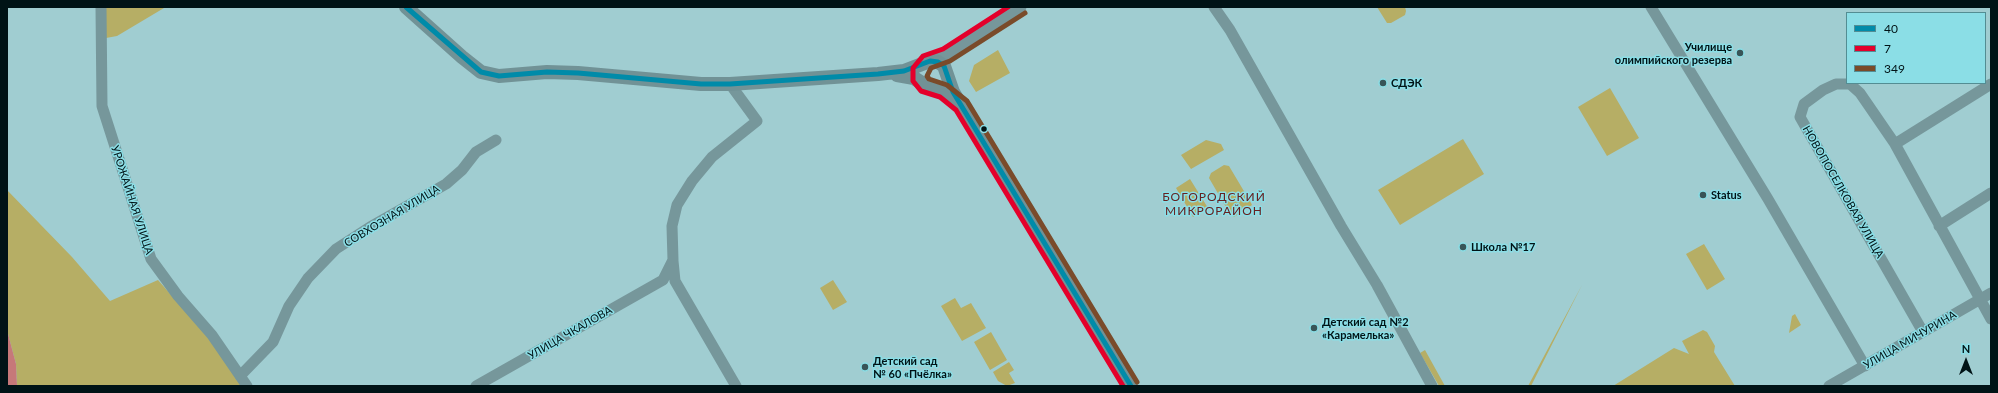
<!DOCTYPE html>
<html>
<head>
<meta charset="utf-8">
<style>
  body { margin:0 }
  #map { position:relative; width:1998px; height:393px; overflow:hidden; background:#a0cdd1; font-family:Lato,sans-serif }
  canvas { display:block }
  .frame { position:absolute; inset:0; border:8px solid #001316; pointer-events:none }
  .legend { position:absolute; left:1846px; top:12px; width:140px; height:72px; box-sizing:border-box; background:#8bdee6; border:1px solid #538d93; margin:0; padding:5px 7px; list-style:none; font-size:12px; color:#001316 }
  .legend li { display:flex; align-items:center; gap:8px; height:20px }
  .legend b { width:20px; border:1px solid #538d93 }
  .north { position:absolute; left:1946px; top:341px; width:40px; height:40px; -webkit-text-stroke:3px #8bdee6; paint-order:stroke; rotate:0deg; font-size:11px; font-weight:700; line-height:16px; text-align:center; color:#001316 }
  .north::after { content:''; display:block; margin:auto; width:14px; height:18px; background:#001316; clip-path:polygon(50% 0,100% 100%,50% 72%,0 100%) }
</style>
</head>
<body>
<div id="map">
<canvas width="1998" height="393"></canvas>
<div class="frame"></div>
<ul class="legend">
<li><b style="height:5px;background:#008ba9"></b>40</li>
<li><b style="height:5px;background:#e4002b"></b>7</li>
<li><b style="height:5px;background:#7a4b2a"></b>349</li>
</ul>
<div class="north">N</div>
</div>
<script>
const context = document.querySelector('canvas').getContext('2d');
context.lineJoin = 'round';
function paint(path, color) { context.fillStyle = color; context.fill(path, 'evenodd'); }
const toPath = rows => new Path2D(rows.map(r => 'M' + r).join(''));
function trace(path, color, width, dash) { context.strokeStyle = color; context.lineWidth = width; context.lineCap = dash ? 'butt' : 'round'; context.setLineDash(dash || []); context.stroke(path); }
function label(font, color, halo, rows, align = 'center') {
  context.font = font + ' Lato,sans-serif'; context.lineWidth = 3; context.setLineDash([]); context.textBaseline = 'middle'; context.strokeStyle = halo; context.fillStyle = color; for (const [text, x, y, turn = 0] of rows) {
    context.save(); context.translate(x, y); context.rotate((+turn || 0) * Math.PI / 180); context.textAlign = isNaN(turn) ? turn : align; if (halo) context.strokeText(text, 0, 0); context.fillText(text, 0, 0); context.restore();
  }
}
paint(toPath([
  [104,7,163,7,164,8,117,36,106,38],
  [1377,7,1405,7,1406,11,1405,15,1391,23,1387,23],
  [998,50,1010,73,976,92,969,81,974,65],
  [1610,88,1639,138,1607,156,1578,107],
  [1463,139,1484,174,1400,225,1378,190],
  [1206,140,1221,144,1224,150,1191,169,1181,155],
  [1224,165,1229,166,1251,203,1252,205,1234,217,1230,214,1209,178,1211,173],
  [1190,179,1208,208,1193,217,1176,188],
  [7,190,72,257,110,301,158,280,207,336,242,386,17,386,16,364,7,330],
  [1704,244,1725,279,1707,290,1686,254],
  [833,280,847,302,833,310,820,288],
  [1582,285,1531,386,1528,386],
  [955,298,961,308,971,303,986,328,962,341,941,306],
  [1795,314,1801,325,1789,333,1792,316],
  [1703,330,1707,332,1715,346,1714,352,1735,386,1613,386,1674,348,1689,354,1682,341],
  [991,332,1007,360,990,370,974,342],
  [1425,350,1445,386,1439,386,1420,353],
  [1009,362,1014,370,1009,373,1015,383,1007,386,998,381,993,372]
]), '#b6ae65');
paint(toPath([
  [7,330,16,364,17,386,7,386]
]), '#c67879');
trace(toPath([
  [101,7,102,106,151,259,178,296,212,335,247,386],
  [1214,7,1230,30,1341,226,1377,285,1432,386],
  [1651,7,1768,199,1865,366],
  [930,61,946,55,1021,7],
  [1895,144,1991,84],
  [1939,226,1991,193],
  [673,261,675,281,736,386],
  [1923,332,1800,117,1804,104,1823,90,1836,84,1850,84,1860,93,1895,144,1991,319],
  [240,376,273,342,289,306,308,278,336,249,370,227,446,184,462,170,476,152,496,140],
  [476,386,663,280,673,260,672,226,677,205,692,181,712,157,757,121,730,84],
  [1829,386,1991,293]
]), '#76979b', 11);
trace(toPath([
  [406,7,462,57,481,72,499,76,547,72,578,73,701,84,730,84,878,74,904,71,930,61,938,62,944,66,953,92,1131,386],
  [897,75,914,78,928,87,943,91,957,101]
]), '#719296', 14);
trace(toPath([
  [406,7,481,72,499,76,547,72,578,73,701,84,730,84,878,74,904,71,930,61,938,62,944,66,953,92,1131,386]
]), '#008ba9', 5);
trace(toPath([
  [1008,7,943,49,923,56,913,68,913,81,921,91,940,97,956,110,1123,386]
]), '#e4002b', 5);
trace(toPath([
  [1025,13,950,61,931,68,927,76,929,79,947,85,967,101,1137,382]
]), '#7a4b2a', 5);
for (const [x, y, r, color] of [
  [1740,53,4,"#385457"],
  [1383,83,4,"#385457"],
  [984,129,3.5,"#001316"],
  [1703,195,4,"#385457"],
  [1463,247,4,"#385457"],
  [1314,328,4,"#385457"],
  [865,367,4,"#385457"]
]) { const dot = new Path2D(); dot.arc(x, y, r, 0, 2 * Math.PI); context.fillStyle = color; context.fill(dot); trace(dot, '#8bdee6', 1.5); }
label('bold 11px', '#001316', '#8bdee6', [
  ["Училище",1732,47,"right"],
  ["олимпийского резерва",1732,60,"right"],
  ["СДЭК",1391,83],
  ["Status",1711,195],
  ["Школа №17",1471,247],
  ["Детский сад №2",1322,322],
  ["«Карамелька»",1322,335],
  ["Детский сад",873,361],
  ["№ 60 «Пчёлка»",873,374]
], 'left');
label('11px', '#001316', '#8bdee6', [
  ["НОВОПОСЕЛКОВАЯ УЛИЦА",1843,192,60],
  ["УРОЖАЙНАЯ УЛИЦА",132,200,72],
  ["СОВХОЗНАЯ УЛИЦА",392,216,-31],
  ["УЛИЦА ЧКАЛОВА",570,333,-30],
  ["УЛИЦА МИЧУРИНА",1910,340,-30]
]);
context.letterSpacing = '1px';
label('12px', '#662121', '#8bdee6', [
  ["БОГОРОДСКИЙ",1214,197],
  ["МИКРОРАЙОН",1214,211]
]);
context.letterSpacing = '0px';
</script>
</body>
</html>
